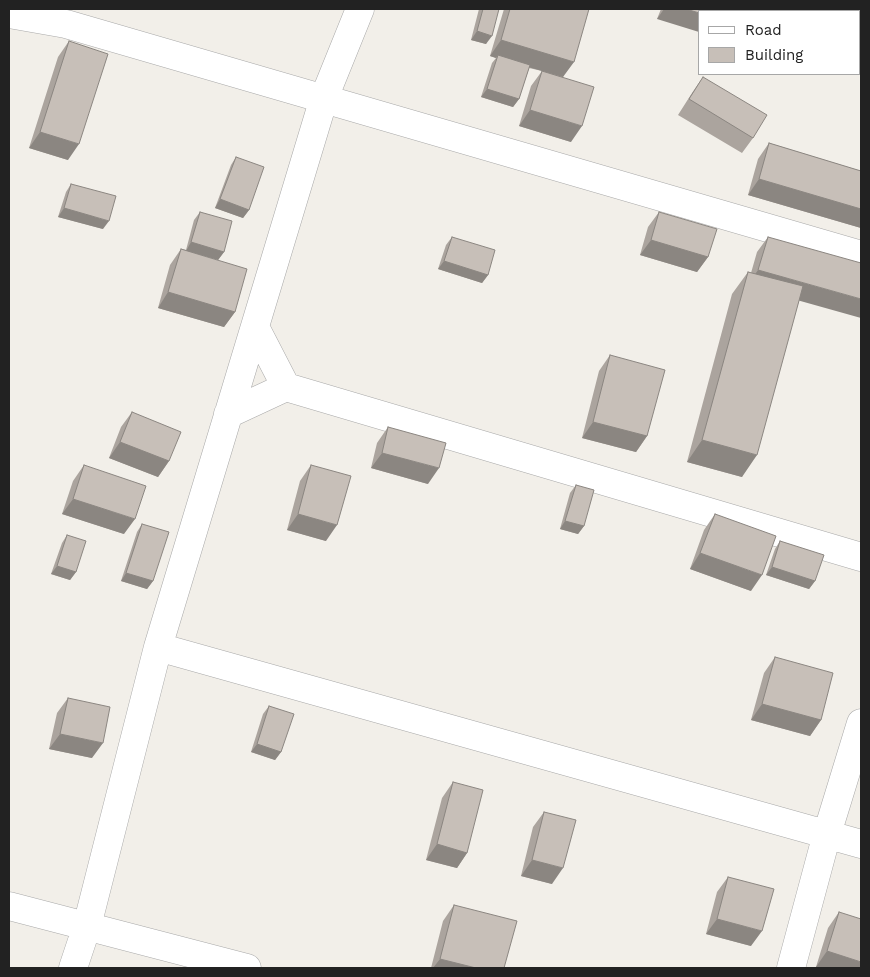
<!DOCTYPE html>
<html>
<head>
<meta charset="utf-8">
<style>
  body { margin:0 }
  #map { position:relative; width:870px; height:977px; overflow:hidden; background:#f2efe9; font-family:"Work Sans",sans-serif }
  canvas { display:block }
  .frame { position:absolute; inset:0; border:10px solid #222; pointer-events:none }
  .legend { position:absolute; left:698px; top:10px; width:162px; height:65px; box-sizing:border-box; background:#fff; border:1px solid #a7a7a7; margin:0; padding:6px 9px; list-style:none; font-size:15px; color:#222 }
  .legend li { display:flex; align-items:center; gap:10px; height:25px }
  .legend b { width:25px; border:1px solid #a7a7a7 }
</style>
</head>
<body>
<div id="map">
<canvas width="870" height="977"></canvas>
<div class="frame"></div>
<ul class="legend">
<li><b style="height:6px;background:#fff"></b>Road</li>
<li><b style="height:14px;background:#c7bfb8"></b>Building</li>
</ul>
</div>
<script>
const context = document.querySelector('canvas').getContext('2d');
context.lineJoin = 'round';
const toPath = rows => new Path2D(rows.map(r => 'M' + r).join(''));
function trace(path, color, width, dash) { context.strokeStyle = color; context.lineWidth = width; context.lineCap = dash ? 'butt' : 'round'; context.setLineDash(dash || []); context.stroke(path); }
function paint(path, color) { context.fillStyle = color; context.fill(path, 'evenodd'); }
const minor = toPath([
  [9,14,66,24,861,255],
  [255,327,286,387],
  [228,414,286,387,861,557],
  [158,647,861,844],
  [9,906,247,968],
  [73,968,87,926,158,647,324,98,360,9],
  [791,968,827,834,861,723]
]);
trace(minor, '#a9a9a9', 29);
trace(minor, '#fff', 28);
paint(toPath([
  [479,9,499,9,486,44,471,40],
  [504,9,588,9,563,77,571,142,519,126,531,86,542,71,529,68,519,99,513,107,481,97,492,63,496,58,490,56],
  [661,9,715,9,657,19],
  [69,41,68,160,29,148,58,57],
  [703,77,753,138,742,153,678,115,692,93],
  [769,143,861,171,861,228,748,195,758,159],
  [236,157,249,210,243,218,215,208,231,165],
  [71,184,103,229,58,217,66,192],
  [200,212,224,252,218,260,191,252,235,312,224,327,158,308,170,265,181,249,186,250,194,220],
  [659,212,708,257,697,272,640,255,648,227],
  [452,237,488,275,482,283,438,269,446,245],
  [768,237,799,301,742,477,687,462,732,294,748,272,751,273,757,252],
  [610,355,647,436,636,452,582,438,599,371],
  [132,412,169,461,158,477,109,458,121,427],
  [388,427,428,484,371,468,377,443],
  [84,465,124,534,62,514,73,481],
  [311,465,326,541,287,530,300,481],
  [576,485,584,526,578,534,560,529,570,493],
  [715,514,751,591,690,569,704,530],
  [142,524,153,581,147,589,121,581,137,532],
  [67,535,76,572,70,580,51,574,62,543],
  [780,541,815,581,809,589,766,575,775,549],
  [775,657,821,720,810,736,751,720,764,673],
  [68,698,92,758,49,749,57,713],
  [269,706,281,752,275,760,251,752,263,714],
  [453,782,467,853,457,868,426,860,442,798],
  [544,812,552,884,521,876,533,827],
  [728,877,751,946,706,934,717,892],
  [454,905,504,968,431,968,443,921],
  [839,912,861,968,821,968,816,967,828,928]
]), '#aba49e');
paint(toPath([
  [664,9,686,9,699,13,699,32,657,19],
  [477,31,492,36,486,44,471,40],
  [501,40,574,62,563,77,497,58,498,55,496,58,490,56],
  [487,89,519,99,513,107,481,97],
  [530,110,582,126,571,142,519,126],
  [40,132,79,144,68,160,29,148],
  [759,179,861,209,861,228,748,195],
  [220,199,249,210,243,218,215,208],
  [64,208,109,221,103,229,58,217],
  [651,240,708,257,697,272,640,255],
  [191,242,224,252,218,260,186,251],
  [444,261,488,275,482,283,438,269],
  [758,270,861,299,861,318,747,286],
  [168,292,235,312,224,327,158,308],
  [593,422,647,436,636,452,582,438],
  [702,440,757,455,742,477,687,462],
  [120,442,169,461,158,477,109,458],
  [382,453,439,468,428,484,371,468],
  [73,499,135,519,124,534,62,514],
  [298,514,337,525,326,541,287,530],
  [565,521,584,526,578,534,560,529],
  [700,553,762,575,751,591,690,569],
  [57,566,76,572,70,580,51,574],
  [772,567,815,581,809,589,766,575],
  [126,573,153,581,147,589,121,581],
  [762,704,821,720,810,736,751,720],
  [60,734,103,743,92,758,49,749],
  [257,744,281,752,275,760,251,752],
  [437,844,467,853,457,868,426,860],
  [532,860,563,868,552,884,521,876],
  [717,919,762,931,751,946,706,934],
  [827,951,861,962,861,968,821,968,816,967],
  [440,959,476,968,433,968]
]), '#8b8681');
const building = toPath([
  [483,9,499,9,492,36,477,31,483,9],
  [510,9,589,9,574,62,501,40,510,9],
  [686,9,715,9,714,11,699,11,699,13,686,9],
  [69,41,108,54,79,144,40,132,69,41],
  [498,55,530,65,519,99,487,89,498,55],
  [542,71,594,87,582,126,530,110,542,71],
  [703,77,767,115,753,138,689,99,703,77],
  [769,143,861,171,861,209,759,179,769,143],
  [236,157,264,167,249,210,220,199,236,157],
  [71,184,116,196,109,221,64,208,71,184],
  [200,212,232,221,224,252,191,242,200,212],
  [659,212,717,229,708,257,651,240,659,212],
  [452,237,495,250,488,275,444,261,452,237],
  [768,237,861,263,861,299,758,270,768,237],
  [181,249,247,269,235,312,168,292,181,249],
  [748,272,803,286,757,455,702,440,748,272],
  [610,355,665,370,647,436,593,422,610,355],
  [132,412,181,432,169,461,120,442,132,412],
  [388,427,446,443,439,468,382,453,388,427],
  [84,465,146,486,135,519,73,499,84,465],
  [311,465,351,476,337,525,298,514,311,465],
  [576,485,594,490,584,526,565,521,576,485],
  [715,514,776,536,762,575,700,553,715,514],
  [142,524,169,532,153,581,126,573,142,524],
  [67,535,86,541,76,572,57,566,67,535],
  [780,541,824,555,815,581,772,567,780,541],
  [775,657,833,673,821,720,762,704,775,657],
  [68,698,110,707,103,743,60,734,68,698],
  [269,706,294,714,281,752,257,744,269,706],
  [453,782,483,790,467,853,437,844,453,782],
  [544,812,576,820,563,868,532,860,544,812],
  [728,877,774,889,762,931,717,919,728,877],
  [454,905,517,921,504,968,476,968,440,959,454,905],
  [839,912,861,919,861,962,827,951,839,912]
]);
paint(building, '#c7bfb8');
trace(building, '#8b8681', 1);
</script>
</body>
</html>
